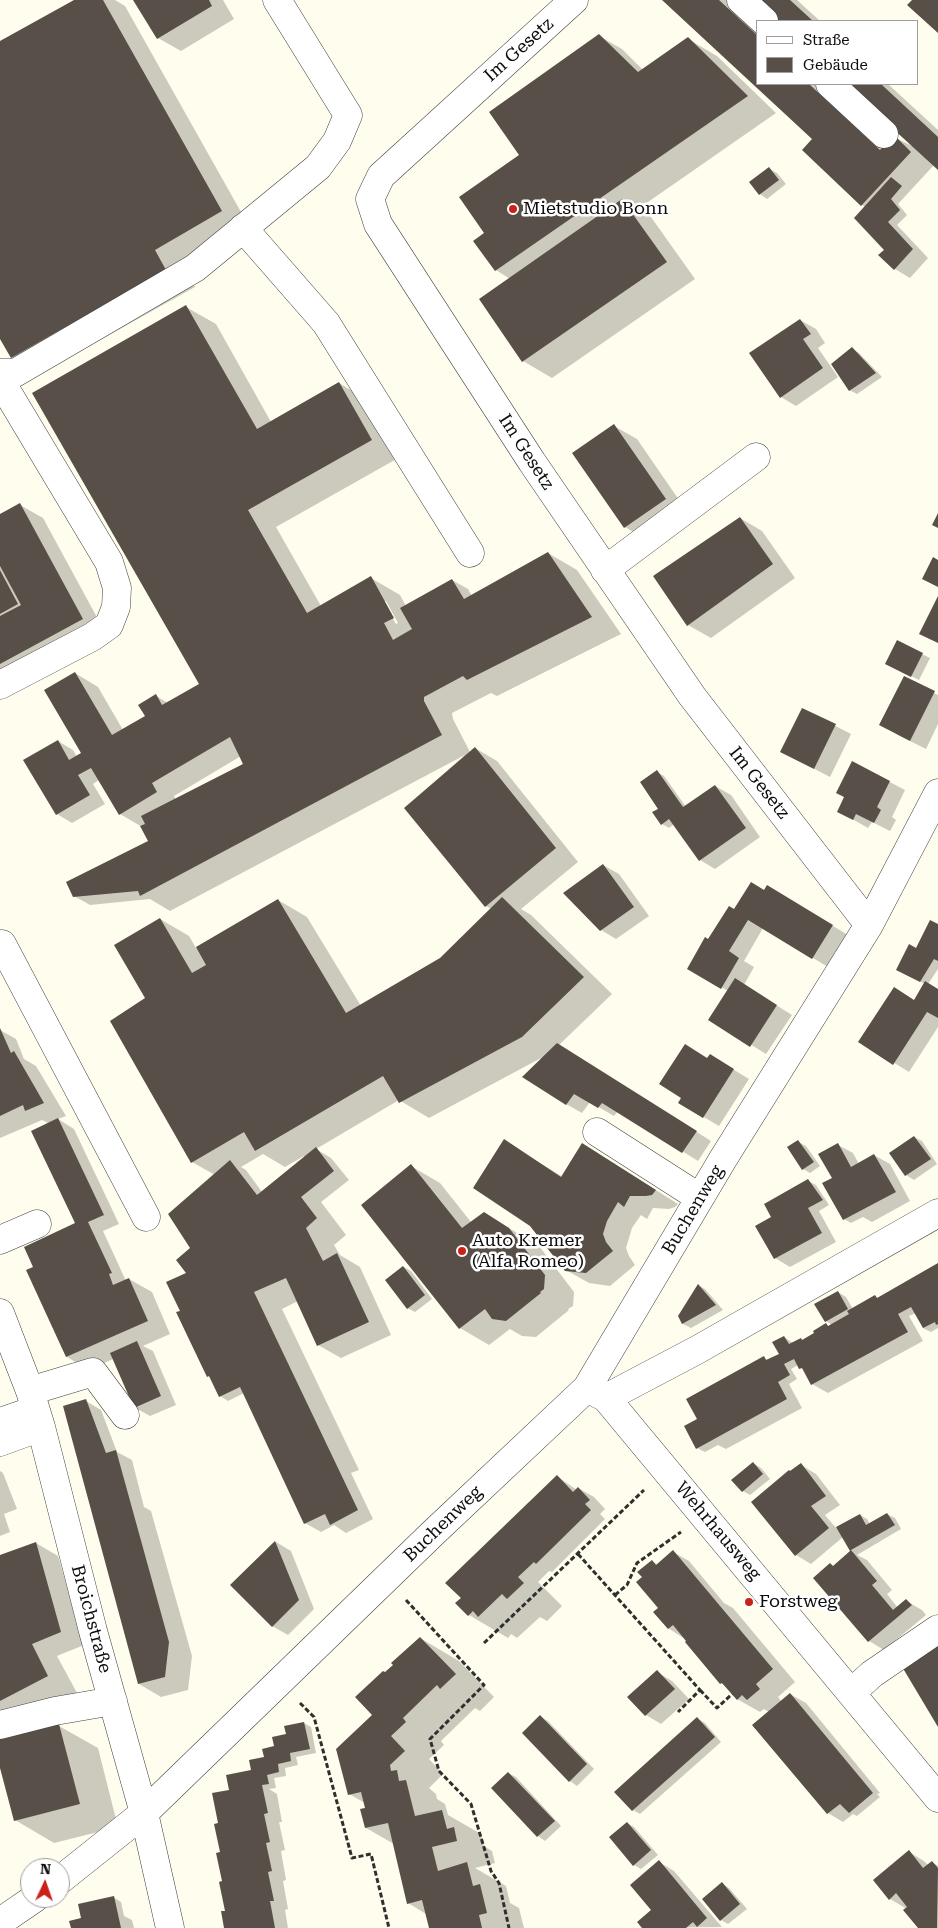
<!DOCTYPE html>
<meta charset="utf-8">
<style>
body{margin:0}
#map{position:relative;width:938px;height:1928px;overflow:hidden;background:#fffded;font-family:"Roboto Serif",serif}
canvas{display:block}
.legend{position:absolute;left:756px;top:20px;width:162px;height:65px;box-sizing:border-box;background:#fff;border:1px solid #9e9e9e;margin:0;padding:6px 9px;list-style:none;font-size:15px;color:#0d0d0d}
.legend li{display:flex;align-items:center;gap:10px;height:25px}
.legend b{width:25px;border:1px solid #9e9e9e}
.north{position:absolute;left:20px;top:1858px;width:50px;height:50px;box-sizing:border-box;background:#fff;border:1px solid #9e9e9e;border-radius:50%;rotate:3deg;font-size:14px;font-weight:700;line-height:20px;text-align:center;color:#0d0d0d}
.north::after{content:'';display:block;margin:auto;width:18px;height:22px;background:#ca2118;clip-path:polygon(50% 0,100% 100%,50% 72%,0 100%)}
</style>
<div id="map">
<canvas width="938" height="1928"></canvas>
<ul class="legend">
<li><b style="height:6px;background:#fff"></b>Straße</li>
<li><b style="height:14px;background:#574f48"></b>Gebäude</li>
</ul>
<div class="north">N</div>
</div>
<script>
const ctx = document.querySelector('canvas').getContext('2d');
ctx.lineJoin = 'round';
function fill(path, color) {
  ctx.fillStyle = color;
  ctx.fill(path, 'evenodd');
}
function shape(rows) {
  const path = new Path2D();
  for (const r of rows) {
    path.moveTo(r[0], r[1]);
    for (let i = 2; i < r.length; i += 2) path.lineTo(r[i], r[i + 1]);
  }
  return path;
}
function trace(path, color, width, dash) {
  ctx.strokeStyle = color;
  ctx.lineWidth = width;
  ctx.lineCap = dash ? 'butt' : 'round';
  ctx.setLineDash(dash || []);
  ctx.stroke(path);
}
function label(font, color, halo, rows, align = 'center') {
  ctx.font = font + ' "Roboto Serif",serif';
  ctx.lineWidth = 5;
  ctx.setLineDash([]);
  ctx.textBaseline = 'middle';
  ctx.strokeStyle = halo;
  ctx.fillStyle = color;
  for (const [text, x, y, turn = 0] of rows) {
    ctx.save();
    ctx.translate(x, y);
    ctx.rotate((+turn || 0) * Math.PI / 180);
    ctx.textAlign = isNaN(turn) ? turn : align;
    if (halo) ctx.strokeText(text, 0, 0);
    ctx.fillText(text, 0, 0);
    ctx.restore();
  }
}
fill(shape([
 [76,0,115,0,125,6,250,228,183,266,195,287,41,373,12,357,0,336,0,43],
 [135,0,223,0,234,19,181,51,158,38],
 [663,0,726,0,757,29,757,84,816,84,885,147,894,137,916,148,846,84,888,84,938,130,938,169,934,165,898,204,907,215,897,225,928,258,910,278,895,269,866,207,862,205,814,139],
 [756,0,797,0,820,21,779,21],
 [599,36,622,49,643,70,688,39,717,56,776,113,638,209,651,217,695,279,552,378,523,361,481,300,510,279,496,270,486,233],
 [769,169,777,173,786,184,767,199,760,194],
 [186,307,216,324,271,422,339,383,368,400,400,457,276,527,321,606,371,578,400,595,406,606,452,580,468,589,472,596,548,553,577,570,621,634,497,696,491,693,452,713,453,719,470,752,475,748,497,761,578,862,521,909,531,915,612,994,559,1045,711,1141,698,1161,618,1111,614,1116,590,1102,582,1113,566,1104,543,1057,429,1118,399,1100,316,1149,331,1158,349,1180,321,1202,346,1235,334,1245,340,1255,360,1267,391,1335,341,1358,318,1345,298,1301,282,1309,359,1470,351,1473,373,1519,346,1533,334,1525,321,1532,305,1523,244,1393,228,1401,220,1396,212,1378,208,1376,181,1311,192,1248,215,1175,192,1162,147,999,160,919,189,936,196,948,278,900,307,917,361,1006,441,959,491,909,486,906,406,808,465,755,170,911,150,899,90,905,74,896,150,841,142,827,120,814,99,780,93,784,105,804,72,823,57,814,58,741,73,750,77,757,83,753,75,673,98,687,123,730,146,716,156,696,168,703,203,688],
 [383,601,386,601,398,623,396,624],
 [241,756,243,766,176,800,174,796],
 [263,1154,285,1167,304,1156,305,1158,262,1192,246,1170,241,1167],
 [800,320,816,329,825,343,818,348,838,377,796,406,781,397],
 [852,349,859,353,882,377,857,394,849,390],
 [614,426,637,439,688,513,648,541,625,527,574,454],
 [20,505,43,518,105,632,18,679,0,669,0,515],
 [740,518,762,531,795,578,711,638,688,625],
 [922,654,930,658,919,680,894,667],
 [904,678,938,695,938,724,926,749,896,734],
 [803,709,851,734,830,777,782,752],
 [853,763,905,790,892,817,896,820,890,831,872,822,868,828,838,811,846,797],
 [657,772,664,776,686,807,715,786,731,795,760,837,715,869,700,860,674,824,669,828,662,824],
 [603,865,619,874,649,916,616,939,601,930],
 [765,891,783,896,848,935,828,967,763,928,744,961,754,967,744,985,792,1015,766,1054,710,1019,728,991,689,968,735,911],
 [938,925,938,969,928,984,938,990,938,1027,909,1072,860,1042,914,1001,925,984,905,974,916,950],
 [0,1030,16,1039,24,1059,36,1066,66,1116,58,1119,74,1129,119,1224,103,1231,126,1281,129,1279,152,1292,170,1334,143,1346,153,1351,176,1405,150,1416,134,1407,113,1359,89,1370,67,1357,35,1268,76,1223,50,1124,42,1120,0,1138],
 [708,1059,726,1065,749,1079,719,1126,680,1103],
 [914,1137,922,1141,937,1164,914,1180,906,1175,891,1153],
 [504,1141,563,1177,605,1158,678,1204,675,1207,669,1209,653,1208,647,1219,641,1215,632,1228,626,1248,629,1256,635,1265,610,1286,589,1283,566,1270],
 [798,1142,806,1146,820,1166,810,1173,803,1169],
 [838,1145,853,1153,859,1164,874,1155,890,1164,910,1201,872,1222,863,1217,851,1223,844,1219,834,1178],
 [411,1166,440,1183,471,1222,484,1213,539,1246,574,1292,573,1306,568,1309,569,1310,536,1337,522,1336,510,1329,489,1345,460,1328,362,1205],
 [808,1181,816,1185,829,1205,819,1211,836,1242,790,1267,775,1258,773,1217],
 [938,1264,938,1328,931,1332,923,1328,916,1313,909,1316,923,1341,828,1393,812,1384,805,1371,798,1365,791,1369,797,1379,789,1384,802,1408,726,1449,718,1445,705,1452,697,1448,697,1420,764,1358,768,1360,780,1354,784,1337,793,1343,800,1339,804,1341,826,1325,829,1327,832,1325,826,1321,838,1292,846,1297,853,1309,875,1297,879,1299],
 [404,1267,411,1271,432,1299,415,1312,407,1308],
 [698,1285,705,1289,723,1310,691,1328,683,1324,679,1316],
 [86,1401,101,1410,117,1452,132,1460,144,1507,151,1511,192,1656,188,1690,161,1697,139,1684],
 [753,1463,761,1468,770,1479,750,1495,743,1491],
 [801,1465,816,1474,840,1505,825,1515,836,1528,860,1515,867,1519,870,1524,887,1514,895,1518,901,1529,857,1555,867,1560,892,1590,887,1594,898,1608,906,1601,922,1610,926,1615,884,1650,869,1641,834,1567,852,1551,843,1537,811,1564,796,1555],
 [0,1471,3,1473,17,1509,4,1514,10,1532,0,1536],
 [558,1477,577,1490,578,1488,594,1497,605,1509,600,1514,605,1519,552,1572,549,1571,538,1582,562,1606,547,1621,540,1617,517,1638,511,1634,508,1638,469,1615,457,1603],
 [276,1542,291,1551,314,1609,288,1635,272,1626,232,1585],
 [36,1543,58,1556,84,1645,57,1656,77,1693,0,1732,0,1557],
 [673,1552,689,1561,724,1603,733,1608,795,1682,778,1697,782,1702,790,1694,806,1703,880,1793,877,1794,880,1797,857,1816,853,1814,843,1822,828,1813,769,1712,764,1709,760,1712,737,1699,727,1687,721,1683,688,1641,668,1628,643,1577,652,1561,658,1565],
 [420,1638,459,1661,494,1697,480,1711,475,1708,441,1741,444,1745,429,1759,443,1774,429,1788,436,1794,437,1799,445,1804,448,1815,481,1834,484,1846,492,1851,495,1863,475,1868,506,1886,510,1903,519,1908,524,1928,430,1928,426,1914,408,1903,394,1844,366,1828,365,1803,349,1794,386,1673],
 [657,1672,672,1681,689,1699,661,1724,646,1715,629,1697],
 [540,1717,548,1721,594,1769,577,1786,570,1781,524,1733],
 [698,1719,705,1723,721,1742,640,1814,633,1810],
 [304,1723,311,1727,316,1753,296,1757,298,1765,285,1768,286,1776,274,1778,276,1788,269,1789,277,1794,282,1822,279,1822,285,1850,281,1851,286,1880,283,1881,288,1909,285,1910,288,1928,225,1928,226,1912,219,1824,230,1791,253,1771,287,1735],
 [59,1726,98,1748,118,1827,54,1843,15,1820,0,1763,0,1741],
 [508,1773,516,1777,561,1826,545,1841,538,1836,493,1788],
 [627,1823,634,1827,658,1855,641,1869,634,1865],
 [909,1852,924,1861,928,1865,932,1862,938,1866,938,1928,920,1928,907,1909,890,1899],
 [659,1862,674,1871,722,1927,644,1928,653,1910],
 [722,1884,729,1888,747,1909,728,1924,721,1920],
 [113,1897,121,1902,124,1916,132,1920,134,1928,72,1928]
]), '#0003');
fill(shape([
 [74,0,103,0,222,211,155,250,166,270,11,358,0,339,0,41],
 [133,0,209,0,212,6,157,39],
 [662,0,719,0,757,35,757,84,809,84,880,150,894,135,911,152,861,206,802,150,812,139],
 [754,0,790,0,813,21,777,21],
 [912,0,938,0,938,33,907,5],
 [599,34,638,72,688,37,748,96,495,271,473,241,484,233,459,197,519,155,489,112],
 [844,84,881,84,938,137,938,170],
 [769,167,779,180,759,195,749,182],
 [891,177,902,186,891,199,900,210,888,222,913,249,894,270,878,255,884,250,854,218],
 [622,199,667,262,522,362,479,299],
 [186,305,257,429,339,382,372,440,248,510,307,613,371,576,394,618,384,623,393,640,412,629,400,608,452,579,464,599,548,552,592,617,467,680,463,676,424,697,424,701,442,735,140,896,138,891,73,897,66,882,148,841,140,826,145,824,141,816,243,764,230,737,152,783,157,792,119,815,91,768,78,775,90,795,56,815,23,760,58,740,69,760,81,753,44,690,75,672,112,735,145,716,138,705,156,694,162,705,199,684,32,393],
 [800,319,811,334,803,339,823,368,780,398,749,353],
 [852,347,876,373,849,391,831,364],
 [614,424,666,499,624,528,572,453],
 [20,503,83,619,0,664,0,616,21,605,0,566,0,514],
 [938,513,938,528,932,525],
 [740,517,773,564,687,626,653,576],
 [933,557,938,560,938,587,922,579],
 [0,570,18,604,0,614],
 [938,596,938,643,919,634],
 [897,640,923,653,911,677,885,664],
 [904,676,935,691,910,741,879,725],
 [802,708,836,724,814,769,780,752],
 [475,747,556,848,485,907,404,808],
 [852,761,890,781,877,807,881,810,874,823,856,814,853,820,837,812,844,797,836,793],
 [657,770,683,807,715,785,746,828,699,861,669,819,661,825,652,812,658,809,640,782],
 [603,864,634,907,600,931,563,893],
 [751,882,764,890,767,885,833,925,812,959,748,920,729,951,739,958,721,989,687,969,705,937,708,939,729,906,734,909],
 [502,897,584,977,522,1037,399,1103,383,1076,255,1151,244,1132,191,1163,110,1021,145,998,114,945,160,918,192,973,206,965,196,947,278,899,346,1013,440,958],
 [930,920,938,924,938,961,934,959,920,982,896,970,909,944,916,948],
 [735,978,777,1005,750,1047,708,1020],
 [925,981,938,989,938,1018,927,1012,893,1065,858,1042,894,987,914,1000],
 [0,1028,11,1053,14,1051,44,1103,25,1111,23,1105,0,1116],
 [557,1043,697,1131,682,1153,602,1103,598,1108,574,1094,566,1105,522,1077],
 [685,1044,707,1058,710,1054,734,1069,703,1118,678,1103,681,1098,659,1084],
 [58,1118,104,1215,88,1222,112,1273,109,1274,113,1285,129,1278,148,1321,66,1357,26,1270,33,1267,24,1247,75,1223,31,1131],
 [914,1136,931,1159,905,1176,889,1153],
 [504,1139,561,1177,582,1143,656,1190,652,1195,646,1196,630,1196,624,1207,618,1202,607,1221,603,1234,606,1242,613,1251,586,1273,565,1271,530,1226,473,1188],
 [798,1140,814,1162,802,1170,787,1147],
 [838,1143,851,1167,874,1154,896,1192,843,1220,822,1183,832,1178,818,1154],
 [316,1147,334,1171,301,1197,317,1218,306,1228,323,1261,337,1253,369,1322,317,1346,286,1278,254,1292,358,1510,330,1525,325,1514,304,1524,240,1387,219,1397,209,1376,207,1377,176,1312,180,1311,166,1282,186,1273,176,1260,190,1248,168,1214,230,1160,257,1195],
 [411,1164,462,1228,484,1212,509,1228,545,1275,544,1289,540,1292,541,1293,506,1321,492,1319,485,1309,459,1329,361,1205],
 [808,1179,823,1200,808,1208,822,1233,774,1259,755,1226,771,1217,764,1204],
 [938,1263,938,1324,936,1325,935,1322,923,1328,911,1307,898,1314,908,1332,811,1385,802,1368,799,1369,794,1359,784,1364,790,1375,778,1382,787,1399,696,1449,684,1426,697,1419,686,1399,764,1356,766,1360,779,1354,772,1342,784,1336,789,1344,801,1338,802,1340,814,1333,813,1331,826,1323,828,1326,849,1314,847,1311,875,1295,877,1298],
 [403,1266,425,1295,407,1309,385,1280],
 [698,1284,716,1305,682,1324,678,1316],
 [838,1291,848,1309,825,1322,814,1304],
 [137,1341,161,1396,134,1408,110,1353],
 [86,1399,106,1453,116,1450,169,1642,165,1677,138,1684,63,1406],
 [753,1462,763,1474,742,1492,731,1480],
 [801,1463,826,1496,811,1506,829,1528,795,1556,751,1502,789,1470,790,1471],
 [557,1475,573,1492,578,1487,590,1500,585,1504,591,1510,536,1564,534,1562,518,1577,524,1583,507,1599,502,1594,478,1617,473,1611,468,1616,455,1603,461,1598,445,1583],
 [887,1513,895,1525,851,1550,877,1581,872,1585,893,1610,906,1599,912,1605,868,1642,813,1578,830,1563,833,1566,850,1551,836,1527,860,1514,866,1525],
 [275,1541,299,1600,272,1627,230,1585],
 [36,1542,61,1632,32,1644,48,1676,0,1701,0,1555],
 [673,1550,773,1669,756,1684,760,1689,747,1700,742,1695,737,1700,722,1683,720,1684,685,1642,686,1641,673,1625,668,1629,653,1612,658,1608,636,1582,642,1577,637,1572,652,1560,656,1565],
 [420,1637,456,1674,440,1689,437,1685,403,1718,406,1722,391,1736,405,1751,390,1765,391,1771,397,1770,399,1781,406,1780,415,1816,442,1810,447,1829,454,1827,457,1841,432,1847,438,1871,467,1862,473,1886,480,1884,487,1913,479,1915,482,1928,429,1928,422,1900,407,1904,388,1823,365,1828,360,1809,365,1808,361,1792,348,1795,336,1749,372,1715,355,1697,383,1671,385,1672,393,1665,391,1663],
 [938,1643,938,1727,901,1665],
 [657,1670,675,1689,645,1716,627,1697],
 [790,1693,873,1793,849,1813,840,1804,827,1814,752,1725],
 [540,1715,587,1764,569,1782,522,1733],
 [697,1717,715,1737,632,1811,614,1792],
 [304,1722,310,1749,290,1753,291,1761,278,1764,279,1772,267,1775,269,1784,262,1785,268,1813,264,1814,270,1842,266,1843,272,1871,268,1872,274,1901,270,1901,275,1928,224,1928,221,1911,225,1911,219,1882,222,1881,216,1853,220,1852,214,1824,218,1823,212,1793,229,1790,226,1775,251,1770,249,1760,264,1757,262,1749,274,1746,272,1737,286,1734,284,1726],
 [59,1724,80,1804,14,1821,0,1768,0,1739],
 [508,1772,555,1821,537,1837,491,1788],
 [627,1822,651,1850,633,1866,609,1837],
 [909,1850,923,1868,932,1861,938,1868,937,1928,918,1928,903,1910,907,1907,896,1893,889,1900,873,1880],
 [659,1860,707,1918,697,1927,693,1922,686,1928,642,1928,637,1922,651,1910,630,1885],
 [722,1882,740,1904,720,1921,702,1899],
 [114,1896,121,1928,71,1928,69,1921,81,1918,78,1904]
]), '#574f48');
const minor = shape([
 [574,0,381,176,370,199,378,224,532,462,692,696,869,925],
 [741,0,764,21],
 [830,84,884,134],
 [243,228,326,323,470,553],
 [0,373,15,373,195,268,318,167,337,141,348,115,277,0],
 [0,380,109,562,117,588,116,607,109,625,92,637,0,685],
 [605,570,756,457],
 [2,944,146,1217],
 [597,1132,700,1198],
 [0,1240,37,1224],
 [0,1313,30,1391,41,1427,93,1631,144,1813,170,1928],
 [587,1388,606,1398,938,1798],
 [30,1391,93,1372,125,1415],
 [606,1398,697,1350,938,1213],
 [0,1422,35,1410],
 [0,1442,41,1427],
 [852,1692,872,1674,938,1629],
 [0,1725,55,1711,113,1701],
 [60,1880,144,1813,432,1534,587,1388,723,1159,869,925,938,793],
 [0,1922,35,1898]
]);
trace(minor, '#404040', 29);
trace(shape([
 [578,1554,700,1690,678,1712],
 [615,1595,627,1585,637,1563,681,1532],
 [406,1600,484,1685,430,1739,439,1771,471,1804,491,1871,499,1883,509,1928],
 [484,1643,644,1490],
 [700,1690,717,1708,732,1694],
 [300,1703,314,1717,352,1858,371,1854,389,1928]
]), '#2f2f2f', 3, [5, 2.5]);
trace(minor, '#fff', 28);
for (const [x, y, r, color] of [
 [513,209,5,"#ca2118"],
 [462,1251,5,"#ca2118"],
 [749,1602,5,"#ca2118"]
]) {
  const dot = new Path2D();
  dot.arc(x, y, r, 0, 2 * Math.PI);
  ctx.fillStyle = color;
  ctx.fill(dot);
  trace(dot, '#fff', 2);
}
label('18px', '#0d0d0d', '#fff', [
 ["Im Gesetz",519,50,-42],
 ["Im Gesetz",526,452,57],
 ["Im Gesetz",759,783,52],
 ["Buchenweg",693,1210,-59],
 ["Buchenweg",443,1524,-44],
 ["Wehrhausweg",718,1531,50],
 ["Broichstraße",91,1619,75]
]);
label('18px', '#0d0d0d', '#fff', [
 ["Mietstudio Bonn",523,209],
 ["Auto Kremer",472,1241],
 ["(Alfa Romeo)",472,1262],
 ["Forstweg",759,1602]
], 'left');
</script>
